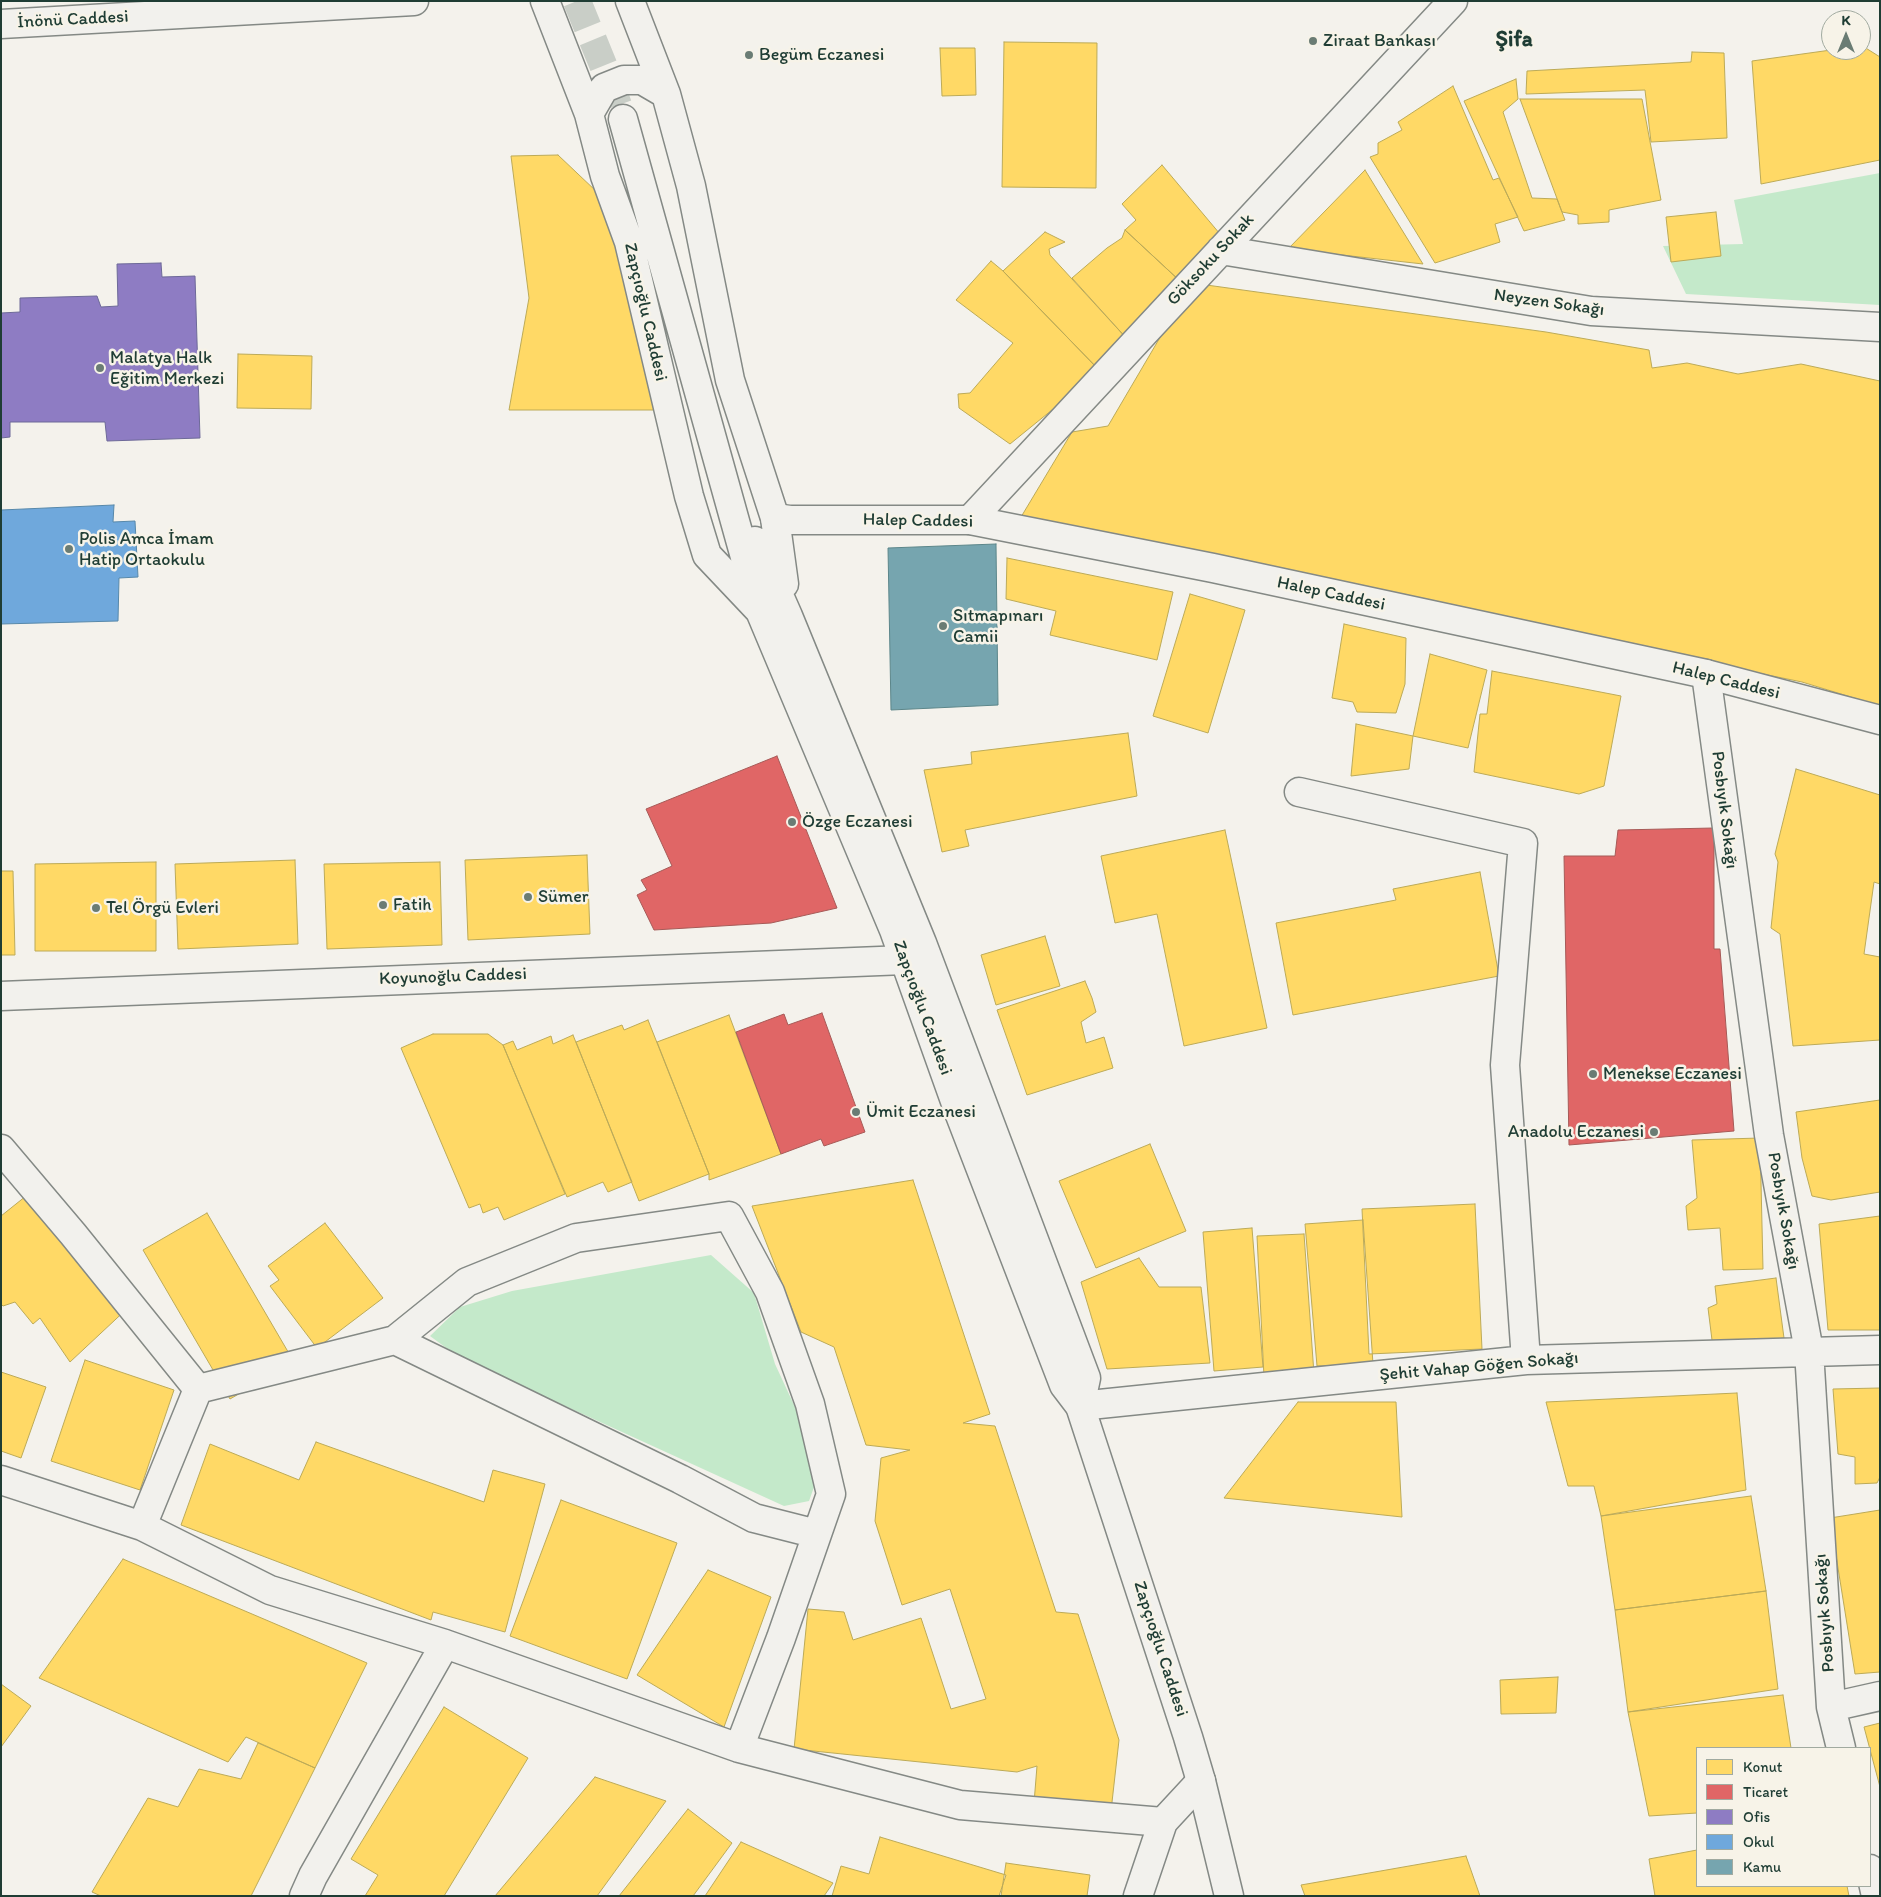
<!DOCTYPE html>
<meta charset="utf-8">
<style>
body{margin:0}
#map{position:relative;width:1881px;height:1897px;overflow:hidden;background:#f4f2ec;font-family:Itim,sans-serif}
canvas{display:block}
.frame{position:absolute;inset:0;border:2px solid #1f3d34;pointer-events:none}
.legend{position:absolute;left:1696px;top:1747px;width:175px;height:140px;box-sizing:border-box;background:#f7f3e8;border:1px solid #a1aaa0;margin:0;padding:6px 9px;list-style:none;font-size:15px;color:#1f3d34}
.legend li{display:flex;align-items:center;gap:10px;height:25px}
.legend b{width:25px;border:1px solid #a1aaa0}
.north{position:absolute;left:1821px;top:10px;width:50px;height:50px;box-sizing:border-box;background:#f7f3e8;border:1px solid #a1aaa0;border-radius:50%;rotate:0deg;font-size:14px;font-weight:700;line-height:20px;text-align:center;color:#1f3d34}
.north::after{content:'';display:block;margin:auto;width:18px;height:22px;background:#6a7c74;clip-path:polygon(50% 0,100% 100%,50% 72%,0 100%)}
</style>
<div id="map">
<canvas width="1881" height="1897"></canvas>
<div class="frame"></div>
<ul class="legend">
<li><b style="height:14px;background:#ffd966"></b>Konut</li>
<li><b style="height:14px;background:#e06666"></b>Ticaret</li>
<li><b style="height:14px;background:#8e7cc3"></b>Ofis</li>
<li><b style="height:14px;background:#6fa8dc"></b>Okul</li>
<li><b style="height:14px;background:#76a5af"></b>Kamu</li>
</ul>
<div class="north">K</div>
</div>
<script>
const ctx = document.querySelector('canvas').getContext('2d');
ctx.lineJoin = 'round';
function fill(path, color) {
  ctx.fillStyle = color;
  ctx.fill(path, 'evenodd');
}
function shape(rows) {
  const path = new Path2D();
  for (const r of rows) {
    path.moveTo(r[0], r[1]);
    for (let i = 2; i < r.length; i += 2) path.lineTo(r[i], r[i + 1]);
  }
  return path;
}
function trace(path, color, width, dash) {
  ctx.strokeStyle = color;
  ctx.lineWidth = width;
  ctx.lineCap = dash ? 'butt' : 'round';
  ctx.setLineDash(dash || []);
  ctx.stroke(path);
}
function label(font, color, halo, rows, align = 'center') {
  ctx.font = font + ' Itim,sans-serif';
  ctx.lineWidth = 5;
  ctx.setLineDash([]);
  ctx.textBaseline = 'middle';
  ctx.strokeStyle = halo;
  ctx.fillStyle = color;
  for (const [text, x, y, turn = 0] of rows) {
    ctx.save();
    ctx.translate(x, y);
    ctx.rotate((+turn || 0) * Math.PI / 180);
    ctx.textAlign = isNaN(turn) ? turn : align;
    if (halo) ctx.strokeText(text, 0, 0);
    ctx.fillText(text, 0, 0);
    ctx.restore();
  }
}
fill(shape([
 [1880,173,1880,305,1686,294,1663,246,1743,244,1734,200],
 [711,1255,754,1293,775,1364,814,1448,818,1476,809,1501,784,1506,460,1358,430,1336,460,1307,512,1291]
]), '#c4e9ca');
const homes = shape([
 [1004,42,1097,43,1096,188,1002,187,1004,42],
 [1861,45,1880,57,1880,160,1761,184,1752,61,1831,50,1861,50,1861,45],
 [940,48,975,48,976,95,942,96,940,48],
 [1692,52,1724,53,1727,138,1651,142,1645,90,1526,94,1527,71,1691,62,1692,52],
 [1516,79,1518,99,1503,112,1532,198,1557,199,1565,220,1524,231,1464,101,1516,79],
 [1453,86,1493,180,1499,178,1518,217,1495,224,1500,242,1435,263,1370,157,1378,154,1378,143,1402,130,1398,122,1453,86],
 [1520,99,1642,99,1661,200,1609,210,1609,222,1578,224,1578,215,1562,212,1520,99],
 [558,155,597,192,628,250,657,410,509,410,529,298,511,156,558,155],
 [1162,165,1220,234,1181,282,1125,230,1136,220,1122,204,1162,165],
 [1365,170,1423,264,1288,249,1365,170],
 [1716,212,1721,256,1671,262,1666,217,1716,212],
 [1125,230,1181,282,1128,340,1072,278,1107,248,1122,238,1125,230],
 [1045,232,1065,242,1049,249,1050,255,1128,340,1100,371,1003,271,1045,232],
 [991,261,1003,271,1100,371,1010,444,959,408,958,394,970,393,1013,343,956,300,991,261],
 [1192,283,1546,332,1649,350,1652,368,1687,363,1738,374,1801,364,1880,381,1880,706,1802,682,1018,522,1072,432,1108,426,1192,283],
 [238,354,312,356,311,409,237,408,238,354],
 [1007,558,1173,592,1157,660,1050,635,1056,611,1006,599,1007,558],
 [1190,594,1245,610,1208,733,1153,716,1190,594],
 [1344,624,1406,638,1405,684,1396,713,1357,712,1353,702,1332,698,1344,624],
 [1430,654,1487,670,1468,748,1413,736,1430,654],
 [1492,671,1621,696,1604,786,1579,794,1474,772,1480,714,1487,714,1492,671],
 [1356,724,1413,736,1409,769,1351,776,1356,724],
 [1128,733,1137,796,965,830,969,846,942,852,924,770,972,764,971,752,1128,733],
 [1796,769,1880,795,1880,884,1874,882,1864,954,1880,957,1880,1040,1793,1046,1780,934,1771,928,1778,862,1775,854,1796,769],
 [1225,830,1267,1028,1184,1046,1157,914,1115,923,1101,856,1225,830],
 [587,855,590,934,468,940,465,860,587,855],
 [295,860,298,944,178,949,175,864,295,860],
 [156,862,156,951,35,951,35,864,156,862],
 [440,862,442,945,327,949,324,864,440,862],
 [1,871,13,871,15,955,1,955,1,871],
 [1480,872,1499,976,1293,1015,1276,923,1396,900,1393,889,1480,872],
 [1045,936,1060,986,996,1005,981,955,1045,936],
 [1085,981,1092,998,1096,1012,1081,1022,1086,1043,1104,1037,1113,1068,1027,1095,997,1010,1085,981],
 [729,1015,781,1154,709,1180,709,1174,657,1042,729,1015],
 [648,1020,709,1174,639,1201,576,1042,622,1025,624,1030,648,1020],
 [433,1034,488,1034,503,1045,565,1194,504,1220,498,1207,483,1213,480,1204,469,1208,401,1048,433,1034],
 [573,1035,632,1182,608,1192,603,1182,567,1197,503,1045,513,1041,517,1050,551,1036,553,1044,573,1035],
 [1880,1100,1880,1192,1831,1200,1812,1196,1802,1158,1796,1112,1880,1100],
 [1760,1138,1763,1269,1723,1270,1720,1228,1688,1230,1686,1206,1697,1198,1692,1140,1760,1138],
 [1150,1144,1186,1231,1096,1268,1059,1181,1150,1144],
 [913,1180,990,1414,963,1423,995,1426,1056,1612,1078,1614,1119,1740,1111,1811,1034,1803,1037,1766,1017,1772,794,1749,808,1609,844,1612,853,1640,921,1618,951,1709,986,1699,950,1589,902,1605,875,1521,881,1458,910,1450,866,1445,834,1347,801,1332,752,1206,913,1180],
 [31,1192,131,1305,70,1362,40,1318,33,1324,15,1302,3,1306,1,1304,1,1216,31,1192],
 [1475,1204,1482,1349,1369,1354,1362,1209,1475,1204],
 [207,1213,294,1362,230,1399,143,1250,207,1213],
 [1880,1216,1880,1330,1828,1330,1819,1224,1880,1216],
 [1363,1220,1373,1364,1317,1366,1305,1224,1363,1220],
 [325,1223,383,1298,317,1348,270,1286,279,1280,268,1266,325,1223],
 [1252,1228,1263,1367,1214,1371,1203,1232,1252,1228],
 [1304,1234,1314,1374,1264,1377,1257,1236,1304,1234],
 [1139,1258,1159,1287,1201,1287,1210,1363,1107,1369,1081,1282,1139,1258],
 [1776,1278,1784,1338,1713,1348,1708,1308,1717,1304,1715,1286,1776,1278],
 [85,1360,174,1390,140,1490,51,1461,85,1360],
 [1,1372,46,1387,21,1458,1,1451,1,1372],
 [1880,1388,1880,1477,1877,1483,1855,1484,1855,1457,1838,1454,1833,1389,1880,1388],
 [1737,1393,1746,1490,1601,1516,1594,1486,1568,1486,1546,1402,1737,1393],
 [1298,1402,1396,1402,1402,1517,1224,1498,1298,1402],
 [316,1442,484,1502,493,1470,545,1484,505,1632,433,1612,431,1620,181,1525,210,1444,299,1480,316,1442],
 [1751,1496,1766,1591,1615,1610,1601,1516,1751,1496],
 [561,1500,677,1543,627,1679,510,1636,561,1500],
 [1880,1510,1880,1672,1855,1674,1830,1518,1880,1510],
 [123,1559,367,1663,315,1768,246,1737,228,1762,39,1678,123,1559],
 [708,1570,771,1597,724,1727,637,1675,708,1570],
 [1766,1591,1778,1689,1628,1712,1615,1610,1766,1591],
 [1558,1677,1556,1713,1501,1714,1500,1680,1558,1677],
 [1,1684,31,1706,1,1747,1,1684],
 [1783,1695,1791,1748,1697,1748,1697,1813,1649,1816,1628,1712,1783,1695],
 [444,1707,528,1758,444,1896,365,1896,378,1875,351,1859,444,1707],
 [1880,1723,1880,1787,1864,1727,1880,1723],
 [258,1743,315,1768,251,1896,101,1896,92,1892,148,1798,178,1807,199,1769,241,1779,258,1743],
 [595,1777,666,1801,597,1896,495,1896,595,1777],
 [688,1809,732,1843,693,1896,619,1896,688,1809],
 [880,1837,1006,1875,999,1896,832,1896,841,1866,869,1874,880,1837],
 [741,1842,833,1883,824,1896,705,1896,741,1842],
 [1697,1850,1697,1886,1847,1886,1849,1896,1655,1896,1649,1859,1697,1850],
 [1466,1856,1480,1896,1305,1896,1301,1885,1466,1856],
 [1006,1863,1090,1875,1087,1896,1001,1896,1006,1863]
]);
fill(homes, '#ffd966');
trace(homes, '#bcaa57', 1);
const shops = shape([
 [777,756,837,908,771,923,654,930,637,895,647,890,641,880,672,866,646,809,777,756],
 [1714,828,1714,949,1720,949,1734,1131,1569,1145,1564,856,1615,856,1618,830,1714,828],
 [822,1013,865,1132,824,1146,821,1139,781,1154,736,1032,784,1014,788,1025,822,1013]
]);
fill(shops, '#e06666');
trace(shops, '#a65a57', 1);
const offices = shape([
 [161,263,162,277,195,276,200,438,107,441,105,422,10,422,10,437,1,438,1,313,20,312,20,298,97,296,101,307,118,306,117,264,161,263]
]);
fill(offices, '#8e7cc3');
trace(offices, '#6d6998', 1);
const schools = shape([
 [114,505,113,522,135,521,138,577,119,578,118,621,1,624,1,510,114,505]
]);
fill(schools, '#6fa8dc');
trace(schools, '#5788aa', 1);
const public = shape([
 [996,544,998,705,891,710,888,548,996,544]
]);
fill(public, '#76a5af');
trace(public, '#5c868a', 1);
trace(shape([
 [577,1,606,72,623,119]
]), '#c9cec7', 28, [28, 14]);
const minor = shape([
 [1221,250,1591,311,1880,327],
 [970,520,1453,1],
 [1706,674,1769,1135,1809,1351,1831,1707,1841,1748],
 [1299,792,1523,843,1505,1065,1526,1360],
 [1,1149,73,1234,198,1389],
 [395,1340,680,1479,754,1518,817,1534],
 [1080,1406,1526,1360,1880,1350],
 [1,1480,142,1526,270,1590,445,1644,739,1748,960,1805,1163,1822],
 [142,1526,198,1389,395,1340,467,1282,576,1238,729,1216,770,1292,810,1404,831,1494,781,1638,739,1748],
 [1831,1707,1880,1696],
 [1870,1869,1876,1896],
 [304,1896,313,1876,445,1644]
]);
const tertiary = shape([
 [775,518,790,520,970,520,1213,568,1706,674,1880,720],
 [1,996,905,960],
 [1138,1896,1163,1822,1201,1781]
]);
const secondary = shape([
 [545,1,589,114,605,176,629,242,689,496,707,555,759,610],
 [630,1,666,94,691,186,730,380,775,518,784,584],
 [1,24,414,1],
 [589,114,604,88,624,80,642,80,666,94],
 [623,119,760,611,894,930,960,1115,1064,1385,1080,1406,1188,1737,1201,1781,1229,1896],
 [755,541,788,616,922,943,1086,1378,1080,1406]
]);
trace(minor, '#848985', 31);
trace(tertiary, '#848985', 31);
trace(secondary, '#848985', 31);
trace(minor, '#f2f1ed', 28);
trace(tertiary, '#f2f1ed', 28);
trace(secondary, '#f2f1ed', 28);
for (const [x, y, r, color] of [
 [1313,41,5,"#6a7c74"],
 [749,55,5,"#6a7c74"],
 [100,368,5,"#6a7c74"],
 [69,549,5,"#6a7c74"],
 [943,626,5,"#6a7c74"],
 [792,822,5,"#6a7c74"],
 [528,897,5,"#6a7c74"],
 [383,905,5,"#6a7c74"],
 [96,908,5,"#6a7c74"],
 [1593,1074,5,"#6a7c74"],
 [856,1112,5,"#6a7c74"],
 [1654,1132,5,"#6a7c74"]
]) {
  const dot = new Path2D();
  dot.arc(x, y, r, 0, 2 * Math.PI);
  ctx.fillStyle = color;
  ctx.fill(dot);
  trace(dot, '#f7f3e8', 2);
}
label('18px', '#1f3d34', '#f7f3e8', [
 ["İnönü Caddesi",73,20,-3],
 ["Göksoku Sokak",1211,260,-47],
 ["Neyzen Sokağı",1549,303,8],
 ["Zapçıoğlu Caddesi",645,312,77],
 ["Halep Caddesi",918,521,1],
 ["Halep Caddesi",1331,594,12],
 ["Halep Caddesi",1726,681,14],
 ["Posbıyık Sokağı",1724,810,83],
 ["Koyunoğlu Caddesi",453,977,-2],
 ["Zapçıoğlu Caddesi",922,1008,70],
 ["Posbıyık Sokağı",1783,1211,80],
 ["Şehit Vahap Göğen Sokağı",1479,1367,-5],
 ["Posbıyık Sokağı",1825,1613,-94],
 ["Zapçıoğlu Caddesi",1160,1649,72]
]);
label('18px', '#1f3d34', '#f7f3e8', [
 ["Ziraat Bankası",1323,41],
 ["Begüm Eczanesi",759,55],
 ["Malatya Halk",110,358],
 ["Eğitim Merkezi",110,379],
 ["Polis Amca İmam",79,539],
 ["Hatip Ortaokulu",79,560],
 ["Sıtmapınarı",953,616],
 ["Camii",953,637],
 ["Özge Eczanesi",802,822],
 ["Sümer",538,897],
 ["Fatih",393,905],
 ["Tel Örgü Evleri",106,908],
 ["Menekse Eczanesi",1603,1074],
 ["Ümit Eczanesi",866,1112],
 ["Anadolu Eczanesi",1644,1132,"right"]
], 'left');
label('bold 22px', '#1f3d34', '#f7f3e8', [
 ["Şifa",1514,40]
]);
</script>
